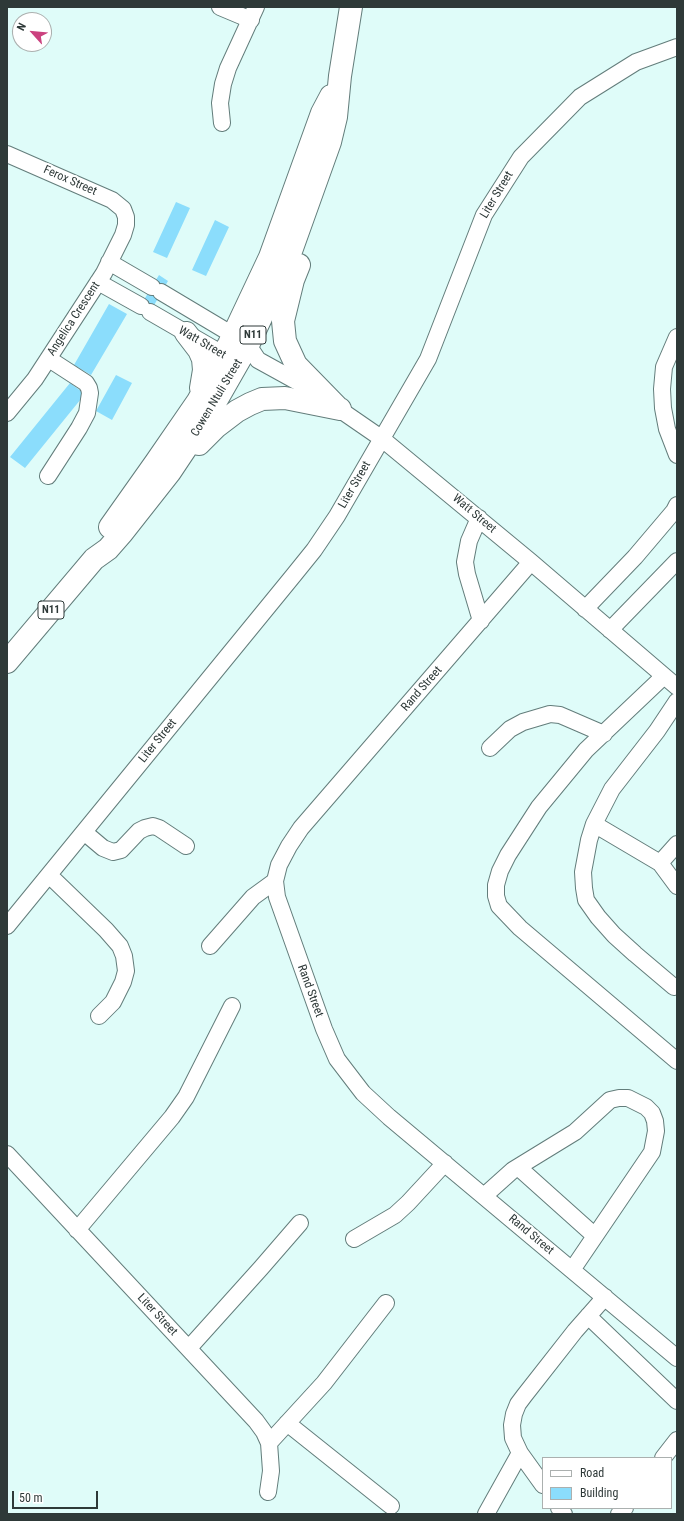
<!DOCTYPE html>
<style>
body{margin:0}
#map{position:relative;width:684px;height:1521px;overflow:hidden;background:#dffcf9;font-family:"Roboto Condensed",sans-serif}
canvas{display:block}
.frame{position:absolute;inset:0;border:8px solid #2e3938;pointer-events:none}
.legend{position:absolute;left:542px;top:1457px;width:130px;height:52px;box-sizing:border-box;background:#fff;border:1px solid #abb0af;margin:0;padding:5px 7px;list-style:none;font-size:12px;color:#2e3938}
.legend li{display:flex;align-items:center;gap:8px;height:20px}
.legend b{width:20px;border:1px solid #abb0af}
.north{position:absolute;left:12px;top:12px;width:40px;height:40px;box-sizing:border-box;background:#fff;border:1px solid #abb0af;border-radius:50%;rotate:297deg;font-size:11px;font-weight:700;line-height:16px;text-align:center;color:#2e3938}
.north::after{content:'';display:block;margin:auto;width:14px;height:18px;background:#cb427f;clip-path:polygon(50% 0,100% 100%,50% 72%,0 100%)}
.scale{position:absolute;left:12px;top:1491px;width:86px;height:18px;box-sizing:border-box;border:2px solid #2e3938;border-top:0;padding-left:5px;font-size:12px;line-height:14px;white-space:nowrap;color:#2e3938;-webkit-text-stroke:3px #fff;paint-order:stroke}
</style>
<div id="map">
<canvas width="684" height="1521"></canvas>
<div class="frame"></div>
<ul class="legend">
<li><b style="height:5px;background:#fff"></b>Road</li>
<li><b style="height:11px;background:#8bddfc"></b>Building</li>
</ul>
<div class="north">N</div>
<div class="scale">50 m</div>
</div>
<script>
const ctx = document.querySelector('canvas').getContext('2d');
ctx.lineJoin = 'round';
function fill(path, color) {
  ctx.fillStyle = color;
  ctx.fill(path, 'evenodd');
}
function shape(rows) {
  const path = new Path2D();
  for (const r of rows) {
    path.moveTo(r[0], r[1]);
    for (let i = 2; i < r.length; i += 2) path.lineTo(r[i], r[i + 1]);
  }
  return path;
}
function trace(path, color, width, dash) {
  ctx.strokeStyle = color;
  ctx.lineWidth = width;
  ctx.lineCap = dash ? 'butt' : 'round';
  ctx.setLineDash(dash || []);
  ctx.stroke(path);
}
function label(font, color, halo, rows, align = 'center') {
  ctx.font = font + ' "Roboto Condensed",sans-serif';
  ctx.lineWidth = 4;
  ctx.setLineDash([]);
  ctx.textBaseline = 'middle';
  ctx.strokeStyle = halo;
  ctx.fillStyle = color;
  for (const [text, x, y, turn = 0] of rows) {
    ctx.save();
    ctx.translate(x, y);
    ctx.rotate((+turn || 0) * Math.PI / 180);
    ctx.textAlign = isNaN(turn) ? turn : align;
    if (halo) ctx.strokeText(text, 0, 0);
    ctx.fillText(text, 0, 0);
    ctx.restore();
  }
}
fill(shape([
 [176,202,190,208,167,258,153,252],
 [215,220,229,227,206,276,192,270],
 [159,275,168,281,149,314,139,308],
 [109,304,127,314,91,375,74,365],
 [116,375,132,383,112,420,96,411],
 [70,383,85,394,25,468,10,457]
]), '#8bddfc');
const minor = shape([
 [220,7,251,20],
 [222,123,220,103,223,84,228,68,256,7],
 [7,154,112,200,123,209,126,217,126,225,123,235,104,273,35,379,7,413],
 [109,262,152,287],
 [98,282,141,306],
 [161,292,233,335,248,345,258,360,307,387,381,438,531,562,677,687],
 [150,312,233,360],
 [677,337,664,367,662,389,663,408,667,429,677,455],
 [48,476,79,428,87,413,90,393,89,388,86,383,49,359],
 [479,518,469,541,465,562,467,574,481,621],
 [531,562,301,828,289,846,279,865,275,881,277,897,324,1029,337,1059,363,1093,389,1117,677,1358],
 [585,609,635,557,674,511,677,505],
 [610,630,677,561],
 [664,676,586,750,539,807,508,855,500,871,496,885,496,896,499,906,520,928,677,1061],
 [490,748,510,729,523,722,550,714,560,715,567,718,604,734],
 [594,824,612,789,657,731,677,701],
 [84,832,103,848,113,852,121,850,139,831,145,828,153,826,159,828,186,846],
 [660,863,677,844],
 [49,875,106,930,120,946,124,956,126,971,123,982,113,1002,99,1016],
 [7,926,293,576,314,550,337,516,428,359,484,215,521,157,580,97,636,62,677,47],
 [210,946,253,897,275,881],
 [674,987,635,954,614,935,598,917,586,900,584,888,583,872,589,840,594,824,660,863,677,886],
 [7,1154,256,1421,264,1432,269,1443,271,1471,268,1492],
 [518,1167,595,1236],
 [484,1196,513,1170,575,1132,610,1100,619,1098,628,1098,646,1107,652,1113,655,1121,656,1131,652,1152,572,1270],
 [77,1230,172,1117,186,1097,232,1006],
 [354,1239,395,1215,408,1203,445,1163],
 [588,1316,677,1401],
 [189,1348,261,1268,300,1223],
 [287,1423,391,1506],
 [269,1443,324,1383,386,1303],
 [663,1458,677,1440],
 [543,1485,520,1453,513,1438,512,1425,514,1414,518,1404,524,1396,575,1331,605,1297],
 [559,1508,564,1514],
 [486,1514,520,1453],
 [619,1514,625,1508]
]);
const highway = shape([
 [299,265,293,280,283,321,285,341,296,365,337,407],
 [186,333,199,350,203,359,204,370,201,388],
 [199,444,216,427,237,411,250,404,262,399,285,398,340,409],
 [110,527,156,462,198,401,229,344,270,257,322,113,331,96],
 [7,662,94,559,108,549,122,533,170,472,208,415,248,345,286,265,330,142,336,117,340,76,351,7]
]);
trace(minor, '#637d7b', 18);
trace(highway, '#637d7b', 24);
trace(minor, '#fff', 16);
trace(highway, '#fff', 22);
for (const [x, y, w] of [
 [253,335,26],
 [51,610,26]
]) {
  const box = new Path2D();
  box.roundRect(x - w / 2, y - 9, w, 18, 3);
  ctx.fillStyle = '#fff';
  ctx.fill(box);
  trace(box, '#2e3938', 1);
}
label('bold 11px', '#2e3938', null, [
 ["N11",253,335],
 ["N11",51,610]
]);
label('12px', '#2e3938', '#fff', [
 ["Ferox Street",70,181,24],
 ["Liter Street",497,195,-59],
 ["Angelica Crescent",74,319,-57],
 ["Watt Street",202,343,30],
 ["Cowen Ntuli Street",217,398,-59],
 ["Liter Street",355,485,-60],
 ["Watt Street",474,514,40],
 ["Rand Street",422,689,-49],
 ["Liter Street",158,741,-51],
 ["Rand Street",310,991,70],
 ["Rand Street",531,1235,40],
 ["Liter Street",157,1315,47]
]);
</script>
